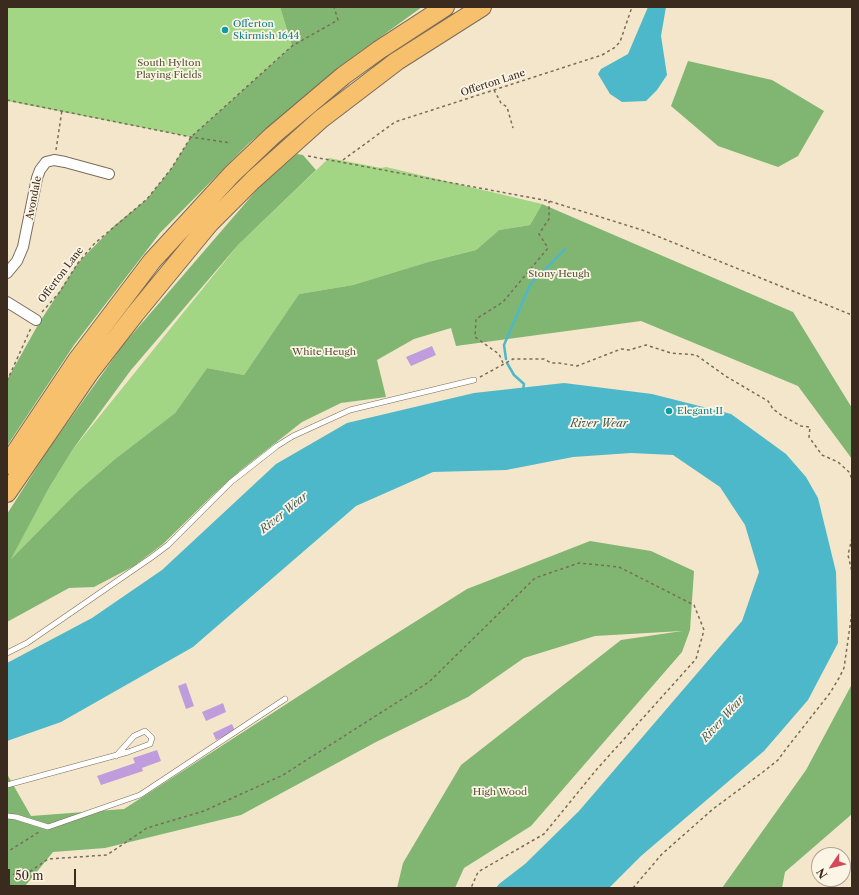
<!DOCTYPE html>
<style>
body{margin:0}
#map{position:relative;width:859px;height:895px;overflow:hidden;background:#f3e6ca;font-family:"Libre Caslon Text",serif}
canvas{display:block}
.frame{position:absolute;inset:0;border:8px solid #3b2a1e;pointer-events:none}
.north{position:absolute;left:811px;top:847px;width:40px;height:40px;box-sizing:border-box;background:#fcf5e5;border:1px solid #afa495;border-radius:50%;rotate:235deg;font-size:11px;font-weight:700;line-height:16px;text-align:center;color:#3b2a1e}
.north::after{content:'';display:block;margin:auto;width:14px;height:18px;background:#d1495b;clip-path:polygon(50% 0,100% 100%,50% 72%,0 100%)}
.scale{position:absolute;left:8px;top:869px;width:68px;height:18px;box-sizing:border-box;border:2px solid #3b2a1e;border-top:0;padding-left:5px;font-size:12px;line-height:14px;white-space:nowrap;color:#3b2a1e;-webkit-text-stroke:3px #fcf5e5;paint-order:stroke}
</style>
<div id="map">
<canvas width="859" height="895"></canvas>
<div class="frame"></div>
<div class="north">N</div>
<div class="scale">50 m</div>
</div>
<script>
const ctx = document.querySelector('canvas').getContext('2d');
ctx.lineJoin = 'round';
function fill(path, color) {
  ctx.fillStyle = color;
  ctx.fill(path, 'evenodd');
}
function shape(rows) {
  const path = new Path2D();
  for (const r of rows) {
    path.moveTo(r[0], r[1]);
    for (let i = 2; i < r.length; i += 2) path.lineTo(r[i], r[i + 1]);
  }
  return path;
}
function trace(path, color, width, dash) {
  ctx.strokeStyle = color;
  ctx.lineWidth = width;
  ctx.lineCap = dash ? 'butt' : 'round';
  ctx.setLineDash(dash || []);
  ctx.stroke(path);
}
function label(font, color, halo, rows, align = 'center') {
  ctx.font = font + ' "Libre Caslon Text",serif';
  ctx.lineWidth = 3.5;
  ctx.setLineDash([]);
  ctx.textBaseline = 'middle';
  ctx.strokeStyle = halo;
  ctx.fillStyle = color;
  for (const [text, x, y, turn = 0] of rows) {
    ctx.save();
    ctx.translate(x, y);
    ctx.rotate((+turn || 0) * Math.PI / 180);
    ctx.textAlign = isNaN(turn) ? turn : align;
    if (halo) ctx.strokeText(text, 0, 0);
    ctx.fillText(text, 0, 0);
    ctx.restore();
  }
}
fill(shape([
 [7,7,280,7,292,46,191,137,7,101],
 [329,158,381,168,386,167,542,204,530,225,499,230,476,250,428,262,353,285,299,294,244,375,207,368,175,413,115,459,77,492,10,560,49,488,73,449,238,245]
]), '#a2d584');
fill(shape([
 [280,7,422,7,335,70,247,145,160,233,74,345,7,446,7,380,39,323,78,263,114,226,147,199,171,169,191,137,292,46],
 [688,61,772,80,824,111,798,156,778,167,718,146,671,106],
 [297,154,303,155,316,170,238,245,131,370,73,449,49,488,11,559,77,492,115,459,175,413,207,368,244,375,299,294,353,285,428,262,476,250,499,230,530,225,542,204,793,312,852,408,852,459,798,386,641,321,456,346,451,328,414,339,377,360,386,397,341,403,302,422,241,470,214,494,163,544,134,566,94,587,69,588,7,622,7,514,48,450,123,345,261,185],
 [590,541,651,551,694,571,690,630,682,652,531,826,464,868,455,888,397,888,403,863,461,765,621,640,682,631,595,636,524,658,468,697,376,742,241,815,105,848,53,852,26,885,26,888,7,888,7,774,31,816,124,809,356,659,467,589],
 [852,684,852,814,785,872,782,888,722,888,806,770]
]), '#81b672');
fill(shape([
 [648,7,666,7,661,36,667,75,657,90,646,101,622,102,610,94,598,74,601,69,628,54],
 [564,383,652,394,731,414,786,454,806,477,818,498,836,572,838,643,808,700,764,751,641,856,609,888,496,888,499,884,525,864,579,811,742,621,759,572,745,525,720,487,673,455,631,453,573,457,506,470,433,472,356,506,193,647,61,722,7,741,7,663,92,618,162,570,276,464,347,423,474,393]
]), '#4db8c9');
trace(shape([
 [506,359,504,345,530,285,565,249],
 [507,363,514,375,524,384,523,390]
]), '#4db8c9', 2.5);
fill(shape([
 [432,346,436,355,411,366,406,357],
 [186,683,194,706,186,709,178,686],
 [223,703,226,712,206,721,202,712],
 [232,724,235,731,216,740,213,733],
 [157,750,161,761,142,768,143,771,101,785,97,776,135,763,133,758]
]), '#bf9ddd');
const lane = shape([
 [7,653,27,643,152,557,168,545,231,482,277,446,293,436,350,410,474,380],
 [7,785,128,752,150,744,152,738,145,731,134,736,116,756],
 [7,816,16,817,48,827,140,795,285,699]
]);
const street = shape([
 [7,273,17,261,23,247,37,178,40,170,46,162,54,160,65,162,109,174],
 [7,302,36,320]
]);
const highway = shape([
 [7,465,77,360,152,261,232,174,272,136,343,76,379,50,445,7],
 [7,493,90,372,135,314,209,224,253,180,321,119,397,61,482,7]
]);
trace(lane, '#7b6c5a', 6);
trace(street, '#7b6c5a', 12);
trace(highway, '#7b6c5a', 20);
trace(shape([
 [494,90,501,103,507,107,513,128],
 [7,100,191,137,231,143],
 [56,150,62,110],
 [308,156,549,201,642,230,852,315],
 [343,160,395,122,602,55,614,48,620,42,632,7],
 [42,312,59,293,78,263,94,244,147,199,171,169,191,137,292,46,338,20,334,7],
 [503,363,499,354,475,337,476,319,503,302,548,248,539,234,549,219,549,201],
 [480,377,513,359,544,359,551,363,559,363,577,366,621,349,629,350,646,345,671,353,696,355,727,377,768,401,773,409,781,415,801,426,810,427,809,437,822,455,838,462,849,472,852,479],
 [7,381,31,328],
 [852,538,848,555,852,572],
 [7,854,7,852,39,832],
 [7,874,25,875,48,859,107,855,147,828,204,811,283,775,429,682,535,578,579,563,619,567,694,605,704,630,696,659,597,769,544,834,478,872,471,888],
 [633,888,662,854,713,809,763,772,778,760,786,749,830,693,839,678,844,668,852,612]
]), '#7b6c5a', 1.5, [3, 3]);
trace(lane, '#fff', 5);
trace(street, '#fff', 10);
trace(highway, '#f7c06c', 18);
for (const [x, y, r, color] of [
 [225,30,4,"#0f9aa8"],
 [669,411,4,"#0f9aa8"]
]) {
  const dot = new Path2D();
  dot.arc(x, y, r, 0, 2 * Math.PI);
  ctx.fillStyle = color;
  ctx.fill(dot);
  trace(dot, '#fcf5e5', 1.5);
}
label('10px', '#0d838f', '#fcf5e5', [
 ["Offerton",233,24],
 ["Skirmish 1644",233,36],
 ["Elegant II",677,411]
], 'left');
label('10px', '#555538', '#fcf5e5', [
 ["South Hylton",169,63],
 ["Playing Fields",169,75],
 ["Stony Heugh",559,274],
 ["White Heugh",324,352],
 ["High Wood",500,792]
]);
label('10px', '#3b2a1e', '#fcf5e5', [
 ["Offerton Lane",493,83,-18],
 ["Avondale",34,198,-79],
 ["Offerton Lane",61,275,-53]
]);
label('italic 11px', '#415c5a', '#fcf5e5', [
 ["River Wear",599,424],
 ["River Wear",284,513,-39],
 ["River Wear",723,719,-48]
]);
</script>
